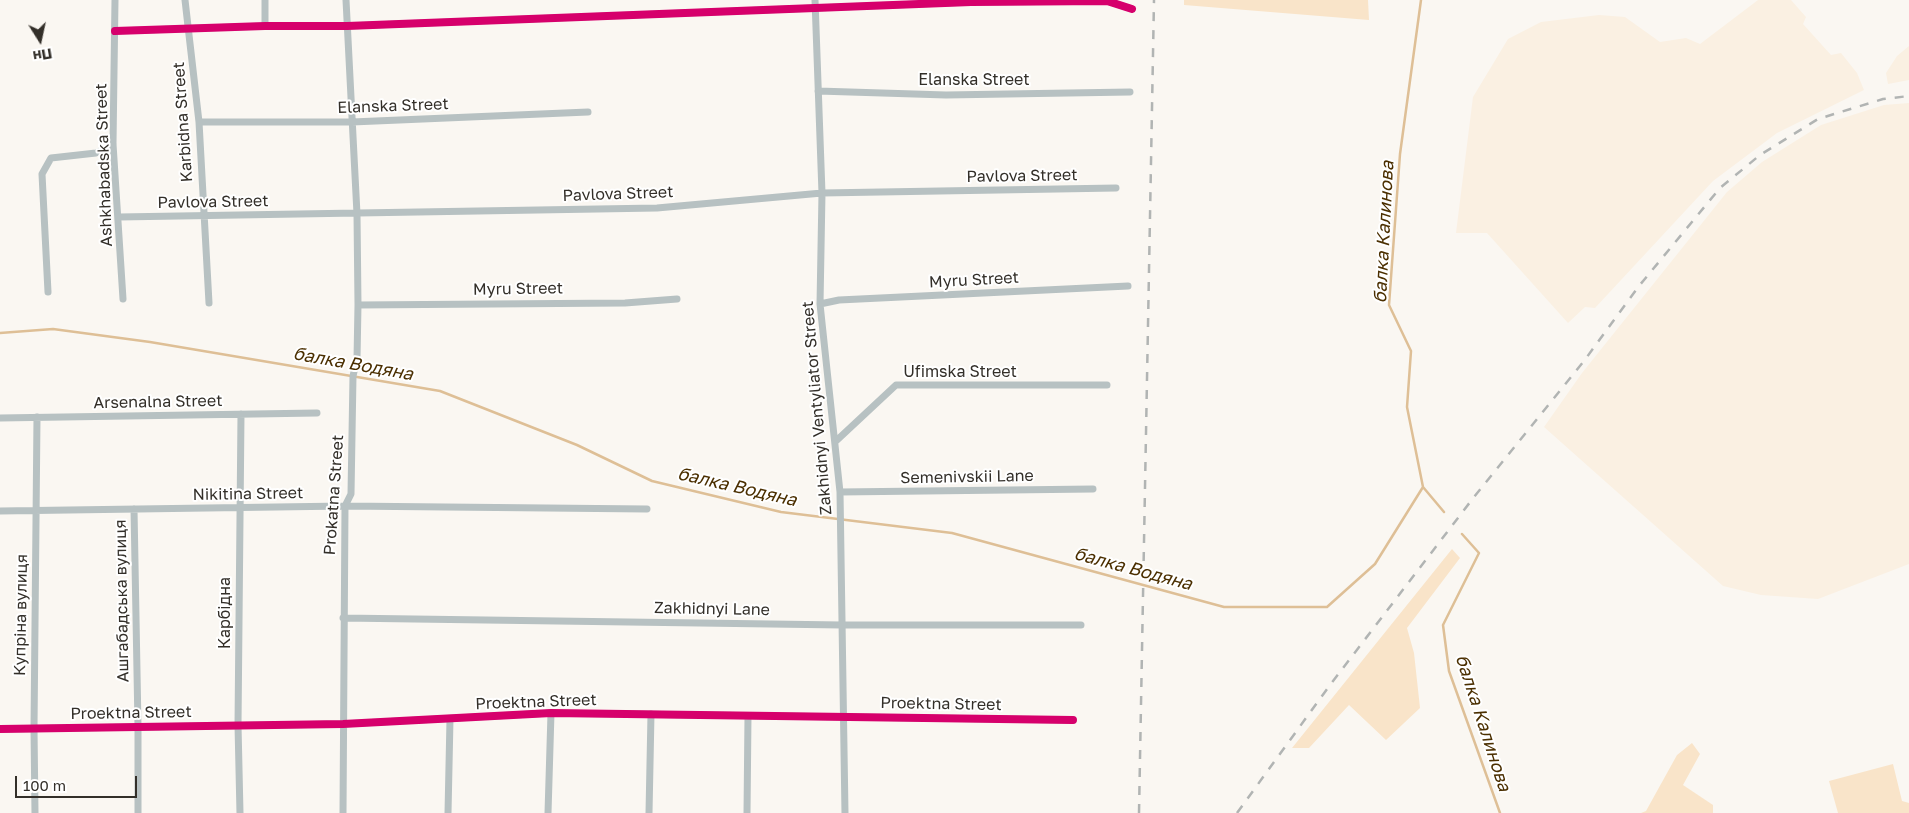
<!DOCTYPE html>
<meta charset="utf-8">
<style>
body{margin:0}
#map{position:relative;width:1909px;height:813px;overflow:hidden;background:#faf7f2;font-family:"Golos Text",sans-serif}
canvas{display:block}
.north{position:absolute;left:15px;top:15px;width:50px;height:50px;-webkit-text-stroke:4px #fff;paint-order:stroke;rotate:170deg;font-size:14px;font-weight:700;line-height:20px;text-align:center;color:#332f29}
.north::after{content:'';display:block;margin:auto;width:18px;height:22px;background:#332f29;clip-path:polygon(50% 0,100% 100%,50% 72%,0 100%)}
.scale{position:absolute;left:15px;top:776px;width:122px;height:22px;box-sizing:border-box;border:2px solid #332f29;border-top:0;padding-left:6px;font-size:15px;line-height:18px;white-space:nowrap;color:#332f29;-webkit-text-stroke:4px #fff;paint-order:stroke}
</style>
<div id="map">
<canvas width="1909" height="813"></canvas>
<div class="north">Пн</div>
<div class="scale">100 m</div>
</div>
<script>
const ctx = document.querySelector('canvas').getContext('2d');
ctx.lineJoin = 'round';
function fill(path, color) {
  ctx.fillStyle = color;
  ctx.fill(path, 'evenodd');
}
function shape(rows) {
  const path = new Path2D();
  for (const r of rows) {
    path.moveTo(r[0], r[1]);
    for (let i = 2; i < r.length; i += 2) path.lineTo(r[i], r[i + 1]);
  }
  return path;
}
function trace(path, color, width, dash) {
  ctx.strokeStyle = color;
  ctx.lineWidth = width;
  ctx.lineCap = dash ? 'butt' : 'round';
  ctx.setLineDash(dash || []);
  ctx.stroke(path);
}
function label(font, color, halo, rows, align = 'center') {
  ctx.font = font + ' "Golos Text",sans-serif';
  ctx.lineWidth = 4;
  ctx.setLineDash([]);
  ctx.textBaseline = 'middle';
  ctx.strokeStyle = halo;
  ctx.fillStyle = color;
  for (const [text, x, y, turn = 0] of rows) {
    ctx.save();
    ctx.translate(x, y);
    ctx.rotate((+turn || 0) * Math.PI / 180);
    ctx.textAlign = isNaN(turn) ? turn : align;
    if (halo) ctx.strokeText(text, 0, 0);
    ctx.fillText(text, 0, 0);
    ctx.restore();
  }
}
fill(shape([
 [1758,0,1791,0,1806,17,1803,24,1831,55,1841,53,1857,73,1864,90,1777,133,1713,181,1595,308,1585,307,1568,323,1487,233,1456,233,1473,97,1508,39,1541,22,1599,15,1625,17,1660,42,1686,38,1700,44],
 [1909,46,1909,80,1888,84,1886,73,1897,56],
 [1909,103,1909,564,1818,599,1761,595,1723,586,1544,427,1582,373,1727,192,1762,162,1821,125,1884,105]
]), '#faf0e2');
fill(shape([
 [1184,0,1368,0,1369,20,1184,5],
 [1452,549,1460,558,1407,628,1414,653,1420,708,1386,740,1349,705,1309,748,1292,748],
 [1692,743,1700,754,1683,785,1713,805,1713,813,1641,813,1646,811,1677,755],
 [1893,764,1902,801,1909,803,1909,813,1838,813,1829,781]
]), '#f9e4c9');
trace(shape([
 [1421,0,1400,154,1389,305,1411,351,1407,407,1423,487,1444,512],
 [0,333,53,329,150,342,440,391,577,445,652,481,781,512,952,533,1224,607,1327,607,1375,564,1423,487],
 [1462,534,1479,553,1443,625,1449,671,1500,813]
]), '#debf96', 2.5);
trace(shape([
 [115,0,113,144,123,299],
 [185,0,199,122,209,303],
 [265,0,265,26],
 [815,0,822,193,820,304,840,492,845,813],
 [115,31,265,26,347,26,971,2,1107,1,1132,9],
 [818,91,946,95,1130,92],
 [199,122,352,122,588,112],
 [119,217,657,208,822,193,1116,188],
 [48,292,42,174,51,158,96,153,113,144],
 [820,304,839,300,1128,286],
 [358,305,625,303,677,299],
 [0,418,317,413],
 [836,441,896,385,1107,385],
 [840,492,1093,489],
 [134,509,138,726,138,813],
 [0,511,345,506,647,509],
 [343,618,842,625,1081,625],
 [0,729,343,724,551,713,1073,720],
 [35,813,34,728,37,417],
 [240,813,238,725,241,414],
 [343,813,345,506,351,494,353,376,357,359,358,305,357,214,346,0],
 [448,813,450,719],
 [548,813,551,713],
 [649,813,651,714],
 [747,813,748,716]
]), '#b7c1c2', 7);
trace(shape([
 [1139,813,1154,0],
 [1237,813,1330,685,1474,497,1584,361,1639,286,1720,188,1760,155,1818,119,1883,99,1909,96]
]), '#b1b4b3', 2.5, [9, 9]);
trace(shape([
 [115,31,265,26,347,26,971,2,1107,1,1132,9],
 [0,729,343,724,551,713,1073,720]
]), '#d6006c', 8);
label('16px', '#332f29', '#fff', [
 ["Elanska Street",974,80],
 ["Elanska Street",393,106,-2],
 ["Karbidna Street",183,122,-94],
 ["Ashkhabadska Street",104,165,-92],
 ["Pavlova Street",1022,176,-1],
 ["Pavlova Street",618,194,-2],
 ["Pavlova Street",213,202,-1],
 ["Myru Street",974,280,-3],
 ["Myru Street",518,289,-1],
 ["Ufimska Street",960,372],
 ["Arsenalna Street",158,402,-1],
 ["Zakhidnyi Ventyliator Street",817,408,-95],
 ["Semenivskii Lane",967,477,-1],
 ["Nikitina Street",248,494,-1],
 ["Prokatna Street",334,495,-86],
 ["Ашгабадська вулиця",122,601,-91],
 ["Zakhidnyi Lane",712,609,1],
 ["Карбідна",225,613,-90],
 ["Купріна вулиця",21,615,-89],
 ["Proektna Street",536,702,-2],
 ["Proektna Street",941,704,1],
 ["Proektna Street",131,713,-1]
]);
label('italic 18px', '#4b2f00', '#fff', [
 ["балка Калинова",1384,232,-87],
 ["балка Водяна",353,364,10],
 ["балка Водяна",737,487,13],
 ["балка Водяна",1133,569,15],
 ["балка Калинова",1483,723,72]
]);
</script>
